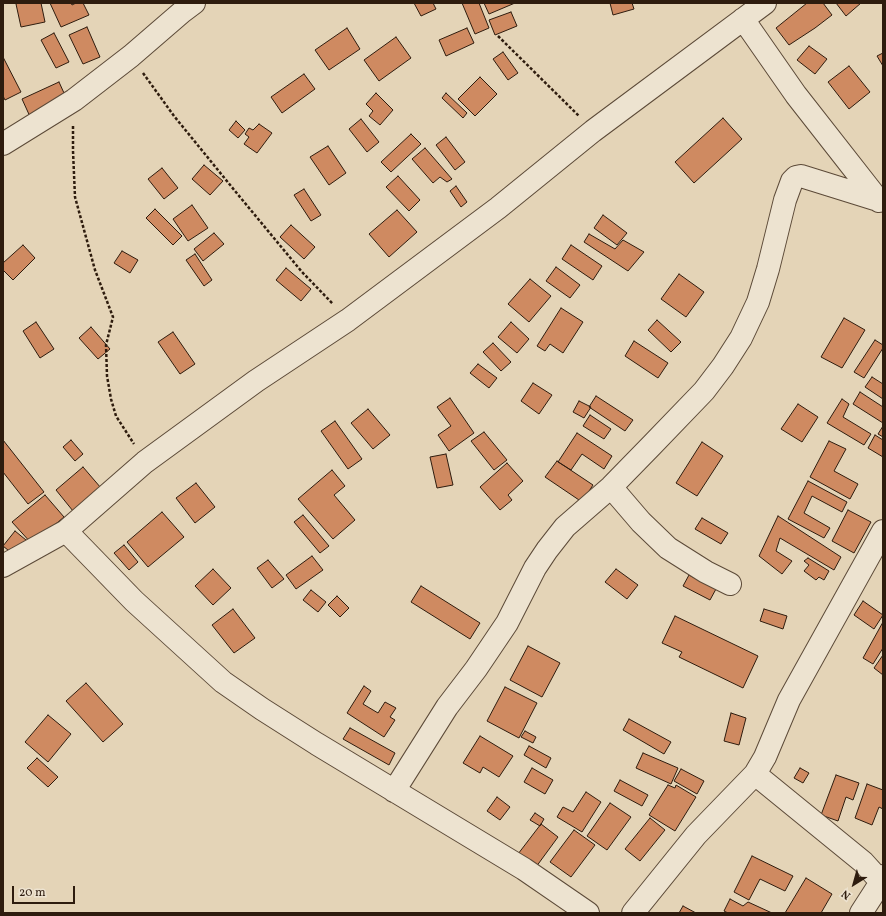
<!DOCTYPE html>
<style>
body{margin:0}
#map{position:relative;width:886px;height:916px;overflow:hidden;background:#e4d4b7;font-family:Vollkorn,serif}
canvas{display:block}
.frame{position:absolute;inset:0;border:4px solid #2e1c0e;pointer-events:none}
.north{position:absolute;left:834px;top:864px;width:40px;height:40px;-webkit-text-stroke:3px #ede3d0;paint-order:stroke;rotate:217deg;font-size:11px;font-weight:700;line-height:16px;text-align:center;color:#2e1c0e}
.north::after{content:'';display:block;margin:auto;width:14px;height:18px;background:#2e1c0e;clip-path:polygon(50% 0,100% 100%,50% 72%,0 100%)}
.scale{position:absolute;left:12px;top:886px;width:63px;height:18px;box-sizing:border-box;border:2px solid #2e1c0e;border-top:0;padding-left:5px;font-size:12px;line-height:14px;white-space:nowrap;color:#2e1c0e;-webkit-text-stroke:3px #ede3d0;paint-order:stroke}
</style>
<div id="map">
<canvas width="886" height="916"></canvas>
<div class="frame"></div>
<div class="north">N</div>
<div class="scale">20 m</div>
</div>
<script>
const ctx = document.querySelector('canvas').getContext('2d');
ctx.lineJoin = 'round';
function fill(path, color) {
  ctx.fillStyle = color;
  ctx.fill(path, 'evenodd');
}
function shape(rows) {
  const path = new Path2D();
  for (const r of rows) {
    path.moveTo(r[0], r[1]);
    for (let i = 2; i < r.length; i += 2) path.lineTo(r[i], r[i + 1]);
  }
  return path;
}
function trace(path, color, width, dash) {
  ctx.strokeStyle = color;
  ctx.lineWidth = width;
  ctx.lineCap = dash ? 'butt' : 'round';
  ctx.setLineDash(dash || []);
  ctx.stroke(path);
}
const building = shape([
 [19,3,41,3,45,22,21,27,16,4,19,3],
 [50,3,71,3,72,5,76,3,83,3,89,15,61,27,50,3],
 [414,3,433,3,436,9,421,16,414,3],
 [462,3,479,3,489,28,475,34,462,3],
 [484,3,515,3,489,14,484,3],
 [610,3,632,3,634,9,613,15,610,3],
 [807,3,823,3,832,15,815,28,789,45,776,28,807,3],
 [836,3,861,3,846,16,836,3],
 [511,12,517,26,495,35,489,20,511,12],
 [87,27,100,57,83,64,69,35,87,27],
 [347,28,360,49,329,70,315,50,347,28],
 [467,28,474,43,446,56,439,40,467,28],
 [54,33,69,62,56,68,41,40,54,33],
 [396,37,411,58,379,81,364,60,396,37],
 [809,46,827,59,815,74,797,60,809,46],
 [503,52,518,73,508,80,493,59,503,52],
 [883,53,883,66,877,56,883,53],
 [3,57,21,92,5,100,3,96,3,57],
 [849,66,870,92,849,109,828,82,849,66],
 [304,74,315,89,282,113,271,97,304,74],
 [480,77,497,94,475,116,458,99,480,77],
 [59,82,69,104,32,121,22,99,59,82],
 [376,93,393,110,380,125,369,116,373,111,366,104,376,93],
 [446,93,467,113,463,118,442,98,446,93],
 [723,118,742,139,694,183,675,162,723,118],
 [361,119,379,142,367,152,349,129,361,119],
 [236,121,245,130,238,138,229,130,236,121],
 [259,124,272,133,257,153,244,144,249,137,245,134,249,128,253,130,259,124],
 [411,134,421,144,391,172,381,162,411,134],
 [446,137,465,162,455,170,436,145,446,137],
 [328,146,346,173,329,185,310,157,328,146],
 [425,148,452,179,447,182,440,177,433,183,412,159,425,148],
 [204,165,223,181,210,195,192,179,204,165],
 [162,168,178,188,164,199,148,179,162,168],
 [398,176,420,200,409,211,386,187,398,176],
 [456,186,467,202,461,207,450,191,456,186],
 [304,189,321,215,311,221,294,195,304,189],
 [192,205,208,228,188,241,173,219,192,205],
 [155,209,182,236,173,245,146,218,155,209],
 [397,210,417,232,389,257,369,234,397,210],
 [603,215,627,233,617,245,594,228,603,215],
 [291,225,315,247,304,259,280,237,291,225],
 [214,233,224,244,203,261,194,249,214,233],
 [589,234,615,249,623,240,644,252,628,271,584,242,589,234],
 [23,245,35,258,13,280,3,270,3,263,23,245],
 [571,245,602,266,593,280,562,259,571,245],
 [122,251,138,260,130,273,114,263,122,251],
 [195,254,212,280,204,286,186,260,195,254],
 [556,267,580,285,570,298,546,281,556,267],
 [286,268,311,289,301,301,276,280,286,268],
 [679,274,704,292,686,317,661,299,679,274],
 [530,279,551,296,529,322,508,304,530,279],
 [561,308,583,322,563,353,550,344,545,351,537,346,561,308],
 [844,318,865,330,842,368,821,357,844,318],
 [657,320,681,342,671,352,648,330,657,320],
 [36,322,54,349,40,358,23,331,36,322],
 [511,322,529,339,517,353,498,337,511,322],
 [91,327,110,349,98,359,79,338,91,327],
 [173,332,195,364,180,374,158,342,173,332],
 [875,340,883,345,883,348,864,378,854,372,875,340],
 [634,341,668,363,658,378,625,356,634,341],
 [493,343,511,362,501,371,483,352,493,343],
 [478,364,497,378,489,388,470,373,478,364],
 [872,377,883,384,883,399,865,387,872,377],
 [533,383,552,395,539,414,521,401,533,383],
 [860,392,883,407,883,423,853,404,860,392],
 [596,396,633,420,625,431,589,407,596,396],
 [450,398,474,433,449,451,438,435,451,426,437,407,450,398],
 [842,399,849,404,843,417,871,434,864,445,827,423,842,399],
 [579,401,591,407,584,418,573,412,579,401],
 [798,404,818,417,802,442,781,429,798,404],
 [368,409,390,435,373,449,351,423,368,409],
 [590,415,611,429,604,439,583,426,590,415],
 [335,421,362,459,348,469,321,431,335,421],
 [883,426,883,437,878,434,883,426],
 [484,432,507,460,494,470,471,441,484,432],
 [577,433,612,456,604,469,582,454,571,470,558,462,577,433],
 [875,435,883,440,883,457,868,448,875,435],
 [3,440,44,492,28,504,3,472,3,440],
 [71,440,83,454,75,461,63,447,71,440],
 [829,441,846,449,834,471,858,484,850,499,810,477,829,441],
 [702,442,723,456,697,496,676,483,702,442],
 [446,454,453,485,437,488,430,457,446,454],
 [557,461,593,485,582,502,545,477,557,461],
 [507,463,523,481,508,495,512,500,500,510,480,487,507,463],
 [83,467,101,488,73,511,56,490,83,467],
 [332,470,345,486,334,495,355,520,333,539,298,499,332,470],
 [808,481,847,502,842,512,812,496,804,513,830,528,824,538,788,519,808,481],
 [196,483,215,507,195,523,176,498,196,483],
 [45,495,64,517,32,544,12,522,45,495],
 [848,510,871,522,854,553,832,541,848,510],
 [162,512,184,537,148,567,127,542,162,512],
 [303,515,329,546,320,553,294,522,303,515],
 [778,516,841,557,834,570,780,538,776,551,792,561,782,574,759,556,778,516],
 [702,518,728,533,721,544,695,529,702,518],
 [15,531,26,540,14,555,3,546,15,531],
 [124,545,138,562,129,570,114,553,124,545],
 [312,556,323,570,296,589,286,575,312,556],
 [808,558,829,571,824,580,819,577,816,580,804,571,809,565,804,561,808,558],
 [268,560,284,579,272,588,257,568,268,560],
 [213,569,231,588,213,605,195,586,213,569],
 [616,569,638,585,627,599,605,582,616,569],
 [689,575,716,589,710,600,683,586,689,575],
 [421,586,480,623,470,639,411,602,421,586],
 [311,590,326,602,318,612,303,600,311,590],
 [337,596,349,608,340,617,328,605,337,596],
 [863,601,883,615,874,629,854,615,863,601],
 [233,609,255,638,234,653,212,625,233,609],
 [764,609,787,616,783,629,760,621,764,609],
 [675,616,758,656,743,688,679,657,682,652,662,643,675,616],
 [883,622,883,648,873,664,863,658,883,622],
 [528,646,560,663,542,697,510,680,528,646],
 [883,655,883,675,874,668,883,655],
 [86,683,123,724,103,742,66,701,86,683],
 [364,686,371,691,363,704,378,713,385,702,396,708,390,717,395,720,384,737,347,713,364,686],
 [505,687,537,703,519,738,487,721,505,687],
 [731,713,746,718,739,745,724,741,731,713],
 [48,715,71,734,48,762,25,742,48,715],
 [629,719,671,742,664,754,623,730,629,719],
 [350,728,395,753,389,765,343,739,350,728],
 [525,731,536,737,533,743,521,737,525,731],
 [480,736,513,756,499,777,483,767,480,773,463,763,480,736],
 [529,746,551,758,546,768,524,755,529,746],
 [643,753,678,768,671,784,636,768,643,753],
 [37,758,58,777,48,787,27,768,37,758],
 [532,768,553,780,545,794,524,782,532,768],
 [800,768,809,773,803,783,794,778,800,768],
 [681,769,704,781,697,794,674,781,681,769],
 [836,775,859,783,853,800,846,797,838,821,821,815,836,775],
 [620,780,648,795,642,806,614,791,620,780],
 [867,784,883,790,883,809,879,807,872,825,855,818,867,784],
 [668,785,675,788,676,785,696,797,675,831,649,815,668,785],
 [586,792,601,802,582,832,557,817,563,807,573,812,586,792],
 [497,797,510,807,500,820,487,811,497,797],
 [610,803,631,817,607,850,587,836,610,803],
 [535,813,544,819,540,826,530,820,535,813],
 [650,818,665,830,640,861,625,849,650,818],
 [541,824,558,837,536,867,518,854,541,824],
 [574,830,595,845,571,877,550,862,574,830],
 [752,856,793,876,785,891,760,879,749,900,734,892,752,856],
 [806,878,832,894,821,913,785,913,806,878],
 [730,899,743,906,748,902,772,913,728,913,724,911,730,899],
 [683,906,696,913,679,913,683,906]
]);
fill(building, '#cf8a61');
trace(building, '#2e1c0e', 1);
const minor = shape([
 [743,19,796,95,879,201],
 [3,144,74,100,131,56,182,12,194,3],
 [611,487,641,522,668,548,706,572,730,584],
 [66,531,134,601,223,682,262,709,317,744,524,869,588,913],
 [3,566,66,531,145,462,256,381,348,320,498,208,593,131,765,3],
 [755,774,863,862,883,884],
 [394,791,447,707,476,669,507,623,535,568,547,550,565,527,611,487,652,445,704,391,723,366,741,338,758,302,768,269,785,200,792,181,796,177,801,176,878,200],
 [633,913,696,835,755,774,765,757,789,700,883,531],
 [861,913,881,882,883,876]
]);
trace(minor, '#5c4a38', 24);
trace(shape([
 [498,36,579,116],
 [143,73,174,116,235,191,302,272,333,304],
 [73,126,73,151,75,197,95,270,113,317,106,345,107,376,111,399,116,416,134,444]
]), '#2e1c0e', 2.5, [3, 2]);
trace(minor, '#ede3d0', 22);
</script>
